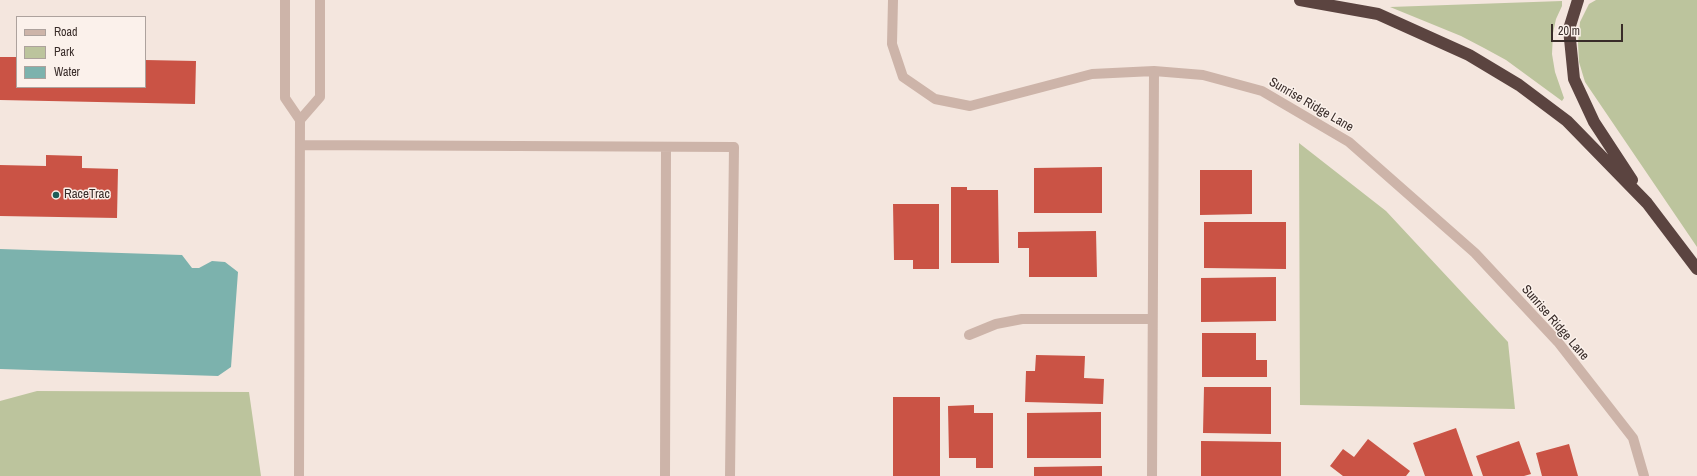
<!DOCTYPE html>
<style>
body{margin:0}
#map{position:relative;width:1697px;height:476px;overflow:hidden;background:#f4e6de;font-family:"Archivo Narrow",sans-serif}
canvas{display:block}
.legend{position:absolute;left:16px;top:16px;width:130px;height:72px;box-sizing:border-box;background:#fbf1eb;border:1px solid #ada29d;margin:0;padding:5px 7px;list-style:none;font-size:12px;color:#392c29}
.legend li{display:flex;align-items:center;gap:8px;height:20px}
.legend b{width:20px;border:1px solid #ada29d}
.scale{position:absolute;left:1551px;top:24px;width:72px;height:18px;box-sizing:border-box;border:2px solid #392c29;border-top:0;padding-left:5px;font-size:12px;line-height:14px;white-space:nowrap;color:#392c29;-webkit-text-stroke:3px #fbf1eb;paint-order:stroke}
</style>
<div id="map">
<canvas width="1697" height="476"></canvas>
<ul class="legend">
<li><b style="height:5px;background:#cdb4a9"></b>Road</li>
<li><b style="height:11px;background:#bcc49d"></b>Park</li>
<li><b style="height:11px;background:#7cb2ad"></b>Water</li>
</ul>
<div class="scale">20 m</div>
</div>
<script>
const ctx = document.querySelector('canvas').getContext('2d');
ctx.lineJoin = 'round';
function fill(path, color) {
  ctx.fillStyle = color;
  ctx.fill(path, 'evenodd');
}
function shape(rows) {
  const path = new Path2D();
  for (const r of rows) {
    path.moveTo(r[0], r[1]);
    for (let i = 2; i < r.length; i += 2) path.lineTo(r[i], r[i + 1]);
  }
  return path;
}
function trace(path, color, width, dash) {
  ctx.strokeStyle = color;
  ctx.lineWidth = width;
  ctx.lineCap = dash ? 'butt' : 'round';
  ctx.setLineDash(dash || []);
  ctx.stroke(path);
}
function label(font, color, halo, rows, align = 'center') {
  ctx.font = font + ' "Archivo Narrow",sans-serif';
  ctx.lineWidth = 3;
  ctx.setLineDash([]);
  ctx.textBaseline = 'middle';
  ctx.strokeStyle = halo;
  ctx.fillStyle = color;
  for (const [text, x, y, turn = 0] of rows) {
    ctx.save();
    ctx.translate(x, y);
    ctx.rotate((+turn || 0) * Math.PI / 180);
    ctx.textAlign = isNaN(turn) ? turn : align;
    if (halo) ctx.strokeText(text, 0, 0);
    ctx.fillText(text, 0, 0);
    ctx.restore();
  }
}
fill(shape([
 [1596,0,1697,0,1697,247,1585,82,1579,62,1578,43,1580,22,1589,4],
 [1562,1,1562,6,1556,19,1553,33,1552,54,1555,72,1564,98,1562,101,1506,60,1484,48,1461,36,1390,7],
 [1299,143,1386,211,1508,342,1515,409,1300,405],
 [37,391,249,392,261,476,0,476,0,401]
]), '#bcc49d');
fill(shape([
 [0,249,182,255,192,268,199,268,212,261,225,262,238,272,231,367,218,376,0,369]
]), '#7cb2ad');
fill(shape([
 [0,57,17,57,17,87,145,87,145,60,196,61,195,104,0,100],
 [46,155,82,156,82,168,118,169,117,218,0,216,0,165,46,166],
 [1102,167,1102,213,1034,213,1034,168],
 [1200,170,1252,170,1252,214,1200,215],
 [951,187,967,187,967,190,998,190,999,263,951,263],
 [893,204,939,204,939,269,913,269,913,260,894,260],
 [1204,222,1286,222,1286,269,1204,268],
 [1096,231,1097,277,1029,277,1029,248,1018,248,1018,232],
 [1276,277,1276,321,1201,322,1201,278],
 [1202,333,1256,333,1256,360,1267,360,1267,377,1202,377],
 [1036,355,1085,356,1084,378,1104,379,1103,404,1025,402,1026,371,1035,371],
 [1204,387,1271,387,1271,434,1203,433],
 [893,397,940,397,940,476,893,476],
 [974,405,974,413,993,413,993,468,976,468,976,458,949,458,948,406],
 [1101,412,1101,458,1027,458,1027,413],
 [1456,428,1473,476,1425,476,1413,443],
 [1368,439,1410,471,1406,476,1343,476,1330,466,1343,449,1354,457],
 [1201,441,1281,442,1281,476,1201,476],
 [1519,441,1531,474,1524,476,1483,476,1476,456],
 [1569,444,1578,476,1542,476,1536,453],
 [1102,466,1102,476,1034,476,1034,467]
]), '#ca5345');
trace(shape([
 [285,0,285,98,300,120,299,476],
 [300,120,320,97,320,0],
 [300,145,734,147,730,476],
 [665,476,666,147]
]), '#cdb4a9', 10);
trace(shape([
 [893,0,892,44,903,77,935,99,970,106,1092,74,1154,71,1203,75,1262,91,1349,142,1475,253,1558,342,1633,438,1644,476],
 [969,335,996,324,1022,319,1152,319],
 [1152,476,1154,71]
]), '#cdb4a9', 10);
trace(shape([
 [1300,0,1378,14,1469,55,1519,85,1567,121,1647,203,1697,269],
 [1578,0,1569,29,1574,79,1594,122,1632,180]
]), '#5b4440', 12);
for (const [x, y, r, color] of [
 [56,195,4,"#1d5d58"]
]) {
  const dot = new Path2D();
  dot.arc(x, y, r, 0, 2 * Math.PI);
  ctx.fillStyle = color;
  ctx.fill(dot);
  trace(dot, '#fbf1eb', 1.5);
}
label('13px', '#392c29', '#fbf1eb', [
 ["Sunrise Ridge Lane",1311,105,30],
 ["Sunrise Ridge Lane",1555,323,49]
]);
label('13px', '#392c29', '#fbf1eb', [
 ["RaceTrac",64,195]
], 'left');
</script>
